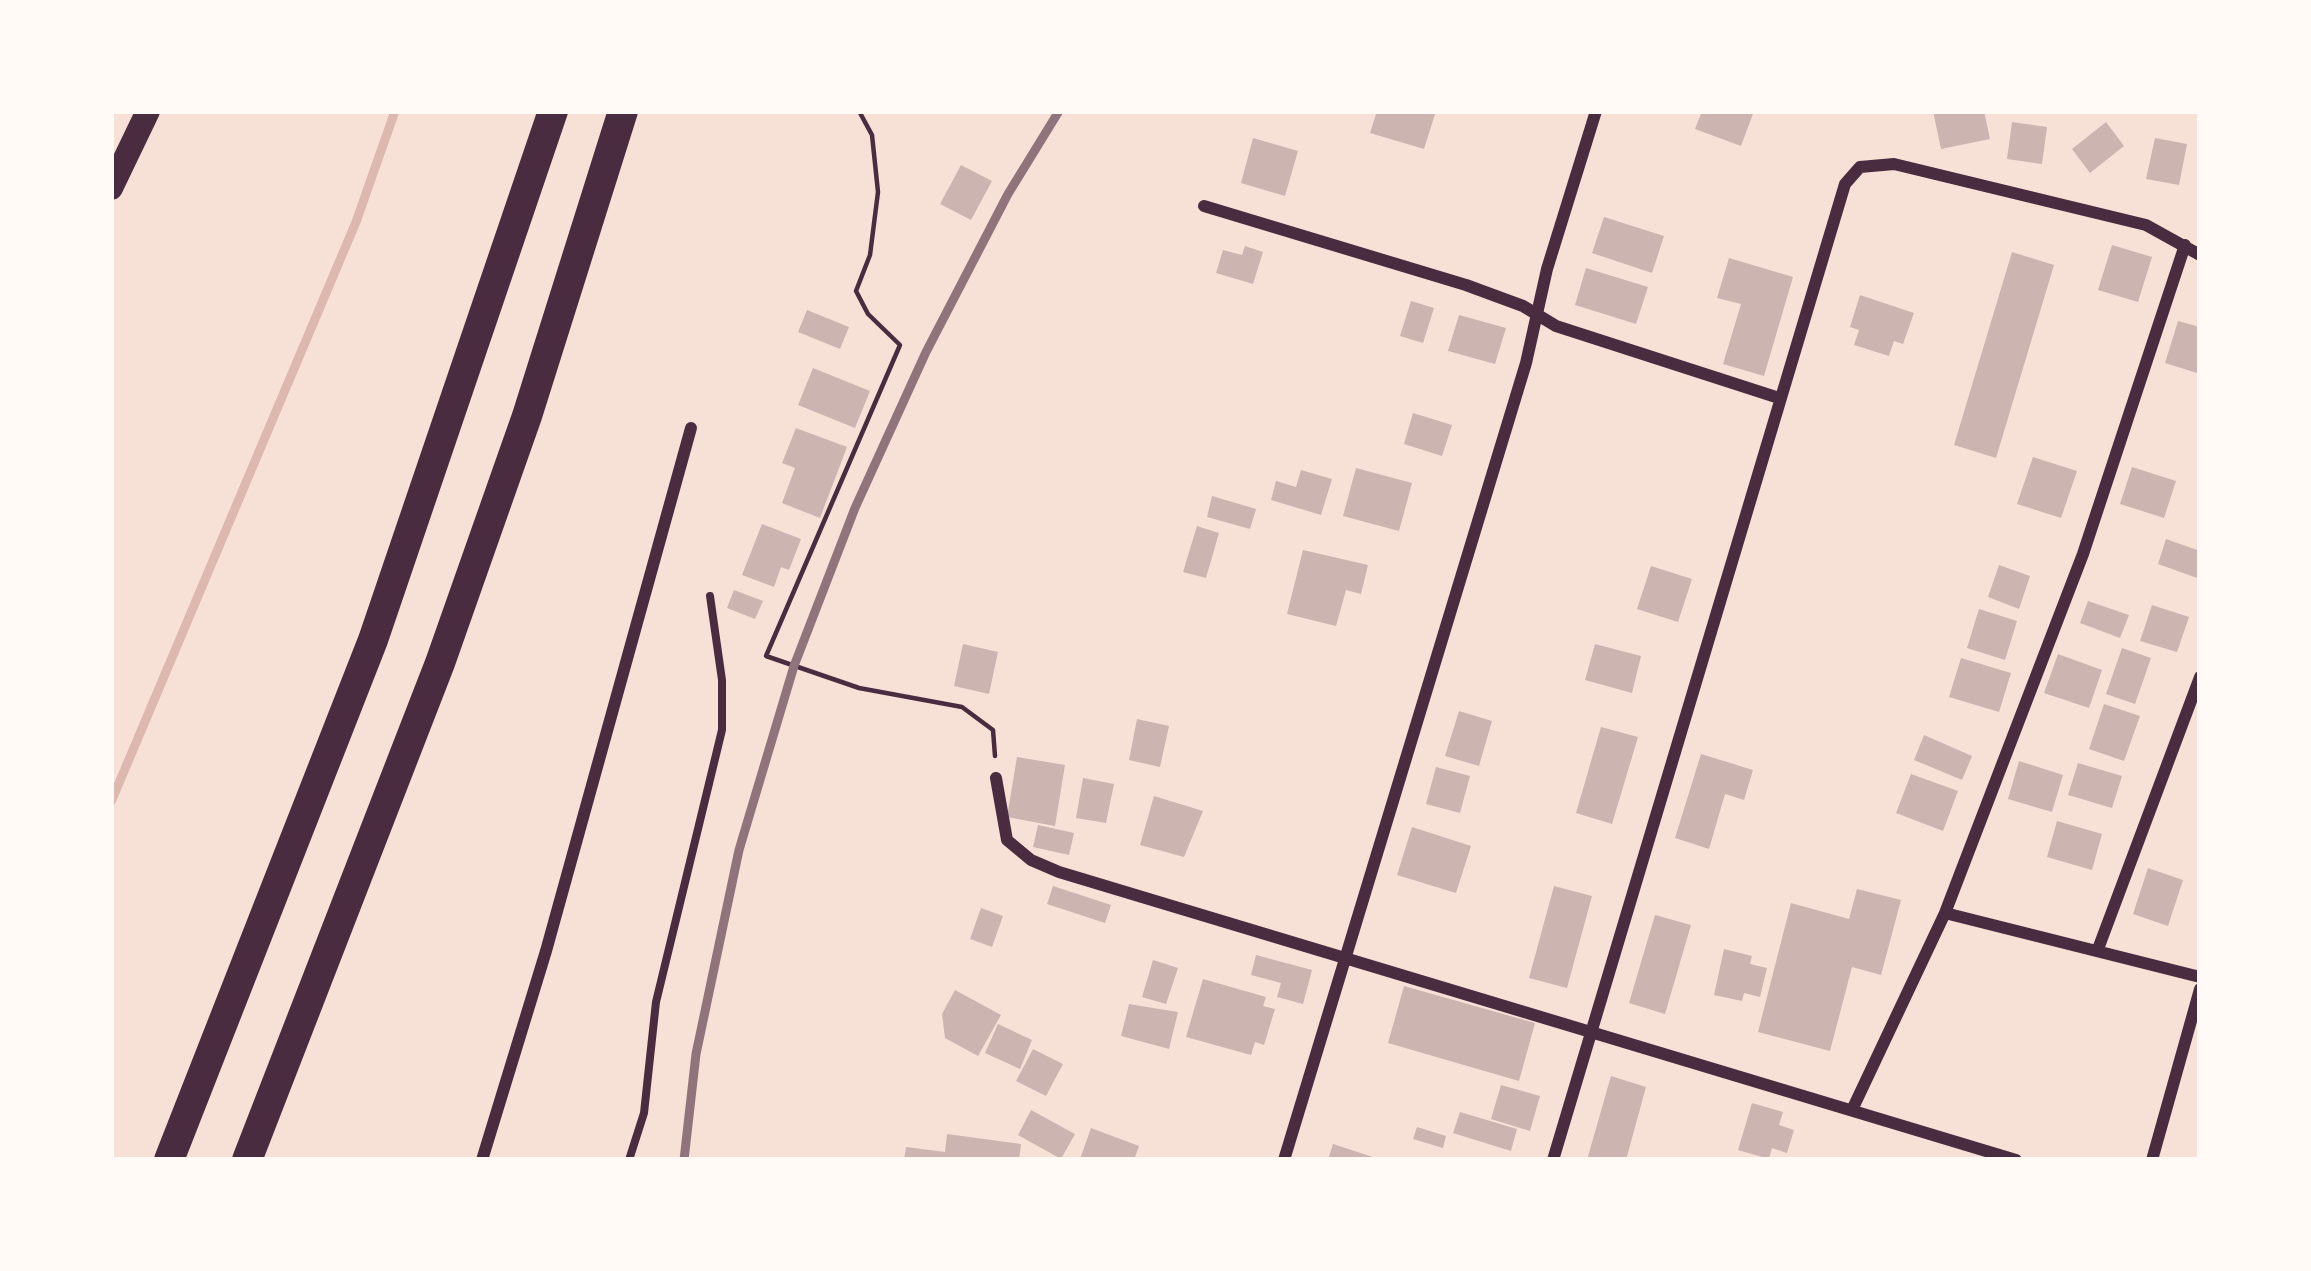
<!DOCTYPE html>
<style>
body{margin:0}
#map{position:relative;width:2311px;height:1271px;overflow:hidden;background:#f7e1d7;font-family:Commissioner,sans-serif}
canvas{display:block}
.frame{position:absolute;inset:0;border:114px solid #fffaf5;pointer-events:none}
</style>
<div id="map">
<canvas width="2311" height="1271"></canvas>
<div class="frame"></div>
</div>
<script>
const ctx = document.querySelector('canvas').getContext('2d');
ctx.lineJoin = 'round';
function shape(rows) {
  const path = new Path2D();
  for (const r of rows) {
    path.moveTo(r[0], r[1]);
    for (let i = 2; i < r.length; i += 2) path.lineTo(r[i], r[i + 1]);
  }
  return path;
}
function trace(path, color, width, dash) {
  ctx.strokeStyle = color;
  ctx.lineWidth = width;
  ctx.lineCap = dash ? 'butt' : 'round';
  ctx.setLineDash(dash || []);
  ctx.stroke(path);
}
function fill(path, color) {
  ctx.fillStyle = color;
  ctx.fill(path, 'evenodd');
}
trace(shape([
 [111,802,356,222,395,111]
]), '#dcb8b0', 9);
fill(shape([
 [1377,111,1436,111,1424,149,1370,133],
 [1702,111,1754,111,1741,146,1695,129],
 [1933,111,1984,111,1990,139,1941,149],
 [2012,122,2047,127,2042,164,2007,159],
 [2106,122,2124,146,2090,173,2072,149],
 [1253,138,1298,151,1285,196,1241,183],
 [2155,138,2187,144,2179,185,2146,179],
 [961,165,992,181,971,220,940,204],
 [1604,217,1664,236,1652,273,1592,253],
 [2112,245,2152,257,2138,302,2098,290],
 [1245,246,1263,252,1253,284,1216,273,1223,250,1242,255],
 [2012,252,2054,265,1996,458,1954,445],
 [1729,258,1793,277,1764,376,1723,364,1741,304,1717,298],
 [1586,268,1648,287,1636,324,1575,305],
 [1860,295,1914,313,1903,344,1894,341,1889,356,1854,345,1859,330,1850,327],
 [1411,301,1434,308,1423,343,1400,336],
 [807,310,849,327,840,349,798,332],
 [1459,315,1506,328,1495,364,1448,351],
 [2178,321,2200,327,2200,374,2165,363],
 [813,368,870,391,855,428,798,405],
 [1413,413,1452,425,1442,456,1404,444],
 [796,428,847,447,820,518,782,503,795,468,782,463],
 [2033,457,2077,471,2061,518,2017,504],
 [2132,467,2176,481,2164,518,2120,504],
 [1356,468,1412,483,1399,531,1343,516],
 [1301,470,1332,479,1321,515,1271,500,1276,481,1296,487],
 [1212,496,1256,509,1250,529,1207,517],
 [762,524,801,539,789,570,781,567,774,587,742,575],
 [1197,526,1219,533,1206,578,1183,572],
 [2166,539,2200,551,2200,579,2158,564],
 [1303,550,1368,565,1361,594,1346,590,1336,626,1287,614],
 [1999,565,2030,576,2019,609,1988,597],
 [1651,566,1692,579,1678,622,1637,609],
 [734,590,763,601,755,619,727,608],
 [2088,601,2129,615,2120,638,2080,623],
 [2152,605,2189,617,2177,652,2140,641],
 [1979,609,2017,621,2005,660,1967,648],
 [963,644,998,652,989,694,954,686],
 [1595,644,1641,656,1632,693,1585,680],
 [2122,648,2151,658,2135,704,2106,694],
 [2058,654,2102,670,2089,708,2044,693],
 [1961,658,2011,673,1999,712,1949,697],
 [2104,704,2140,716,2124,761,2089,749],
 [1459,711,1492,721,1479,766,1445,756],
 [1137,719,1169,726,1160,767,1129,760],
 [1601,727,1638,737,1612,824,1576,813],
 [1924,735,1972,756,1962,780,1914,760],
 [1701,754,1753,770,1744,800,1725,794,1709,849,1675,838],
 [1017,757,1065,765,1055,826,1007,817],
 [2019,761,2063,775,2052,812,2008,799],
 [2078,763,2122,776,2112,808,2068,795],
 [1436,767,1470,776,1460,813,1426,804],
 [1911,774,1958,791,1943,831,1896,813],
 [1083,778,1114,784,1106,823,1076,818],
 [1154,796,1203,811,1184,857,1140,845],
 [2057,821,2102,834,2092,870,2047,857],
 [1038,825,1074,833,1069,855,1033,847],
 [1412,827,1471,846,1456,893,1397,875],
 [2148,868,2183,880,2168,926,2133,914],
 [1053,886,1111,905,1105,923,1047,904],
 [1554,886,1592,896,1567,988,1529,978],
 [1857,889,1901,900,1881,975,1852,967,1830,1051,1758,1032,1791,903,1849,919],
 [981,908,1003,916,992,947,970,939],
 [1655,915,1691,925,1665,1014,1629,1003],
 [1724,949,1752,956,1750,964,1767,968,1760,997,1744,993,1742,1001,1714,995],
 [1256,955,1312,970,1303,1004,1277,997,1281,983,1251,975],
 [1153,960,1178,968,1166,1004,1142,997],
 [1203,979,1266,997,1263,1006,1275,1009,1264,1045,1255,1042,1251,1055,1186,1037],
 [1404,986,1535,1023,1519,1081,1388,1043],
 [955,990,1001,1015,978,1056,945,1038,942,1014],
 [1129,1004,1178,1012,1169,1049,1121,1036],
 [998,1024,1032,1040,1020,1069,985,1053],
 [1033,1049,1063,1064,1046,1096,1016,1081],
 [1611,1076,1646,1087,1626,1160,1587,1160],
 [1501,1085,1540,1096,1530,1131,1491,1119],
 [1752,1103,1783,1112,1779,1125,1794,1130,1787,1153,1772,1148,1769,1159,1738,1150],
 [1031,1110,1075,1134,1061,1159,1018,1135],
 [1460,1112,1517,1129,1511,1151,1453,1133],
 [1417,1127,1446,1136,1443,1148,1413,1139],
 [1091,1128,1139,1146,1134,1160,1080,1159],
 [947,1134,1021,1144,1019,1160,904,1160,906,1147,945,1152],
 [1333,1144,1379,1159,1379,1160,1328,1160]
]), '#ccb4b1');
trace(shape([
 [859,111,872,135,878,192,870,255,856,291,868,314,900,345,766,656,859,688,962,707,993,730,995,756]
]), '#4a2c40', 4.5);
trace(shape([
 [629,1160,644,1113,656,1002,722,730,722,680,710,596]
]), '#4a2c40', 8);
trace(shape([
 [1204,206,1466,285,1523,306,1556,326,1779,398],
 [996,778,1007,840,1031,860,1059,872,2016,1160],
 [1945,913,2200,977],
 [2098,949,2200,677],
 [1852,1110,1945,913,2083,554,2185,245],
 [482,1160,546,951,691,428],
 [1284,1160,1526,363,1547,269,1596,111],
 [1553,1160,1845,184,1860,167,1894,164,2146,225,2200,255],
 [2152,1160,2200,989]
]), '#4a2c40', 12);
trace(shape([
 [111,188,148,111]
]), '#4a2c40', 24);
trace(shape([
 [169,1160,373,640,553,111],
 [247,1160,440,663,527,416,623,111]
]), '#4a2c40', 30);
trace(shape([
 [684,1160,696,1054,739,850,794,666,855,508,926,352,1008,194,1059,111]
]), '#8f747c', 9);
</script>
